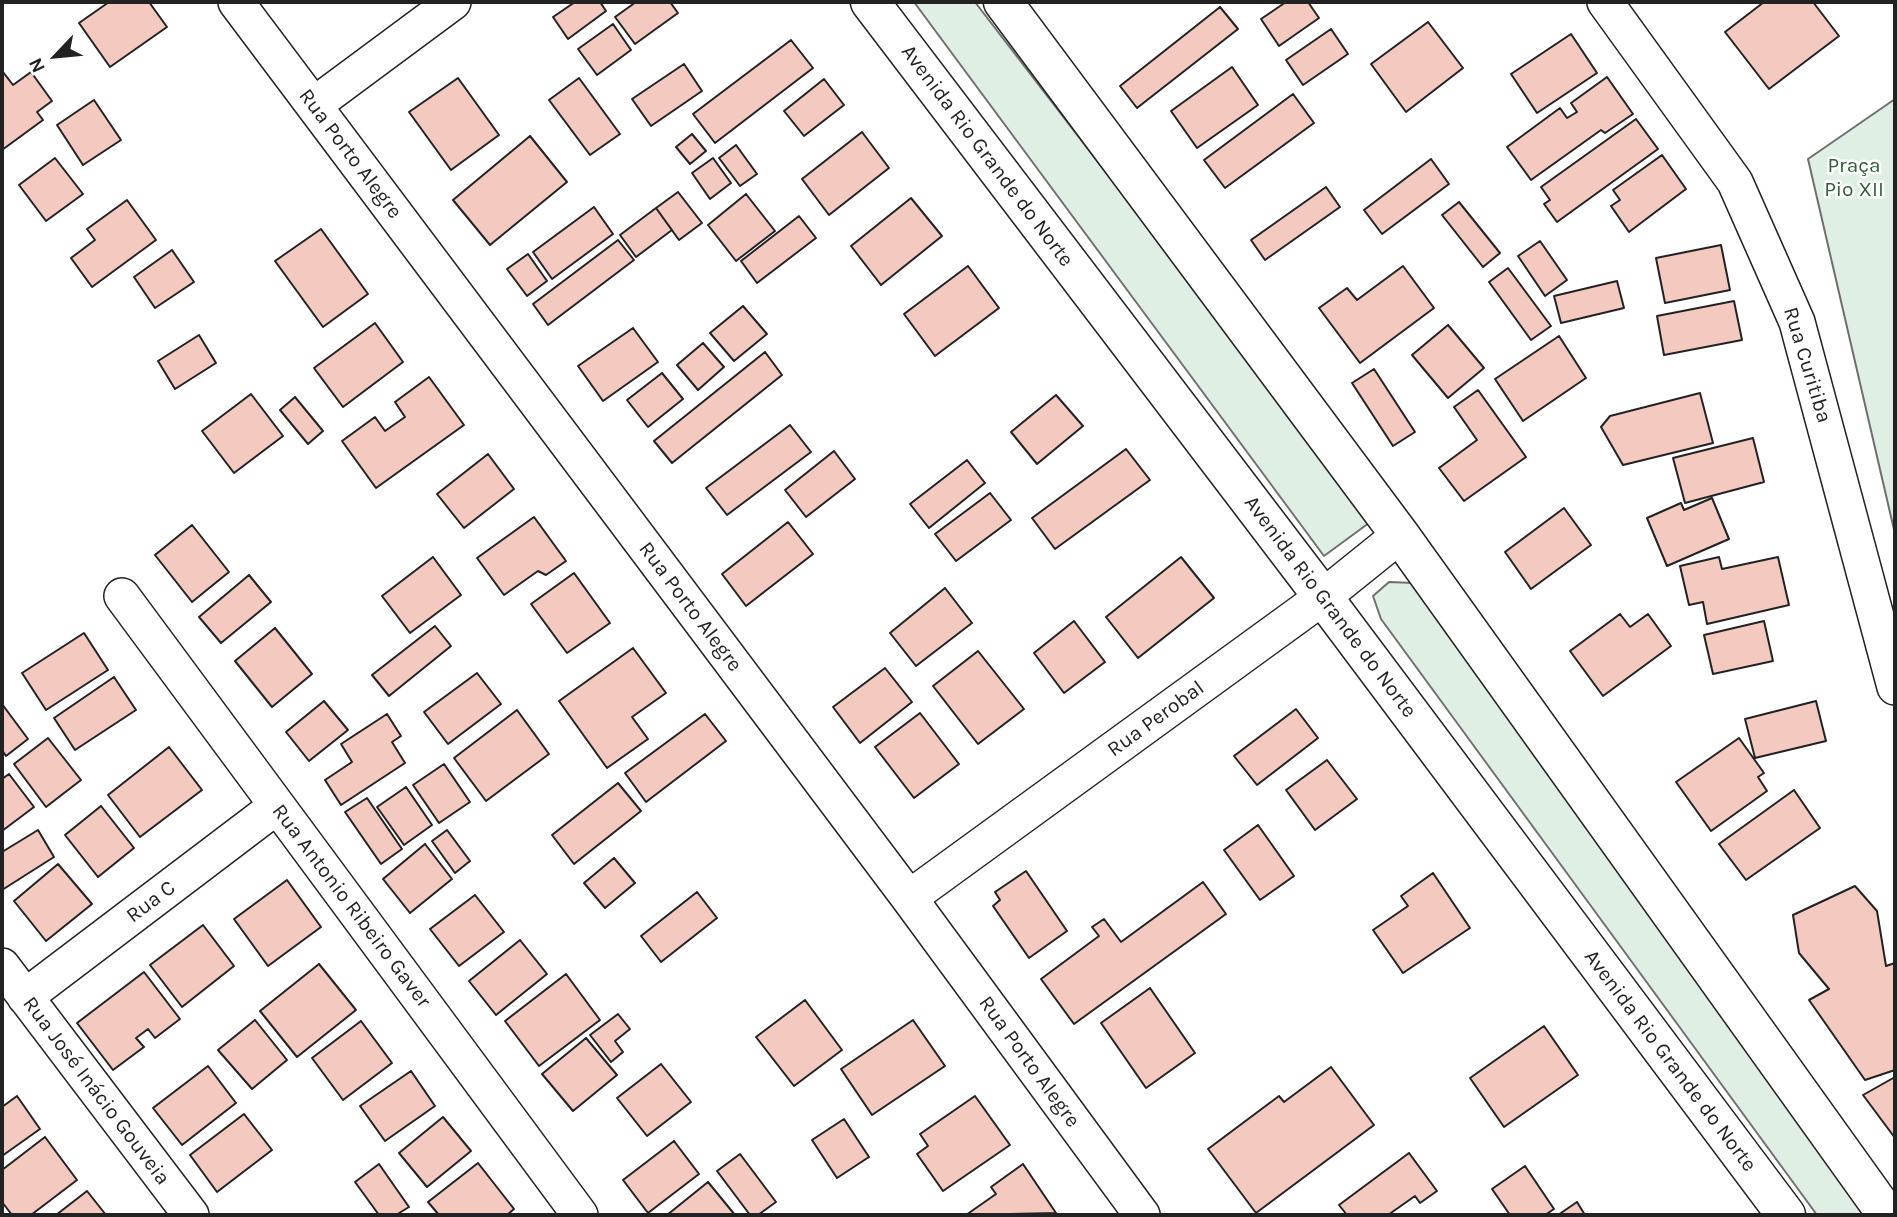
<!DOCTYPE html>
<meta charset="utf-8">
<style>
body{margin:0}
#map{position:relative;width:1897px;height:1217px;overflow:hidden;background:#fff;font-family:Karla,sans-serif}
canvas{display:block}
.frame{position:absolute;inset:0;border:4px solid #222;pointer-events:none}
.north{position:absolute;left:21px;top:21px;width:70px;height:70px;-webkit-text-stroke:5px #fff;paint-order:stroke;rotate:244deg;font-size:19px;font-weight:700;line-height:28px;text-align:center;color:#222}
.north::after{content:'';display:block;margin:auto;width:24px;height:32px;background:#222;clip-path:polygon(50% 0,100% 100%,50% 72%,0 100%)}
</style>
<div id="map">
<canvas width="1897" height="1217"></canvas>
<div class="frame"></div>
<div class="north">N</div>
</div>
<script>
const ctx = document.querySelector('canvas').getContext('2d');
ctx.lineJoin = 'round';
function fill(path, color) {
  ctx.fillStyle = color;
  ctx.fill(path, 'evenodd');
}
function shape(rows) {
  const path = new Path2D();
  for (const r of rows) {
    path.moveTo(r[0], r[1]);
    for (let i = 2; i < r.length; i += 2) path.lineTo(r[i], r[i + 1]);
  }
  return path;
}
function trace(path, color, width, dash) {
  ctx.strokeStyle = color;
  ctx.lineWidth = width;
  ctx.lineCap = dash ? 'butt' : 'round';
  ctx.setLineDash(dash || []);
  ctx.stroke(path);
}
function label(font, color, halo, rows, align = 'center') {
  ctx.font = font + ' Karla,sans-serif';
  ctx.lineWidth = 5;
  ctx.setLineDash([]);
  ctx.textBaseline = 'middle';
  ctx.strokeStyle = halo;
  ctx.fillStyle = color;
  for (const [text, x, y, turn = 0] of rows) {
    ctx.save();
    ctx.translate(x, y);
    ctx.rotate((+turn || 0) * Math.PI / 180);
    ctx.textAlign = isNaN(turn) ? turn : align;
    if (halo) ctx.strokeText(text, 0, 0);
    ctx.fillText(text, 0, 0);
    ctx.restore();
  }
}
const green = shape([
 [914,2,975,2,1373,520,1324,556,914,2],
 [1895,99,1895,534,1808,159,1895,99],
 [1389,582,1414,583,1877,1215,1817,1215,1381,619,1373,596,1389,582]
]);
fill(green, '#e0efe3');
trace(green, '#6f6f6f', 2);
const building = shape([
 [109,2,149,2,167,27,110,67,79,23,109,2],
 [575,2,600,2,606,11,568,39,553,17,575,2],
 [636,2,670,2,678,13,635,44,615,17,636,2],
 [1286,2,1308,2,1319,18,1279,46,1261,19,1286,2],
 [1764,2,1813,2,1839,36,1769,89,1725,32,1764,2],
 [1220,7,1238,29,1137,108,1120,86,1220,7],
 [1428,22,1463,68,1406,112,1371,64,1428,22],
 [613,24,631,50,597,75,578,49,613,24],
 [1331,29,1348,54,1303,85,1286,60,1331,29],
 [1571,34,1597,73,1537,113,1511,74,1571,34],
 [791,40,813,68,715,143,693,114,791,40],
 [684,64,702,91,651,126,632,99,684,64],
 [1232,67,1258,105,1197,148,1171,111,1232,67],
 [3,72,13,85,31,72,52,101,37,112,43,120,2,150,3,72],
 [1607,77,1633,114,1605,133,1601,130,1531,180,1507,147,1560,108,1567,118,1577,112,1571,103,1607,77],
 [458,78,499,135,451,170,409,112,458,78],
 [579,78,620,134,590,155,549,100,579,78],
 [824,79,844,105,804,136,784,111,824,79],
 [1293,94,1314,123,1225,188,1204,160,1293,94],
 [94,100,121,140,83,165,57,125,94,100],
 [1636,119,1658,149,1557,222,1544,204,1550,200,1541,187,1636,119],
 [862,132,889,168,829,215,802,179,862,132],
 [692,134,706,151,690,164,676,147,692,134],
 [530,136,567,182,490,245,453,200,530,136],
 [736,145,757,174,740,186,719,158,736,145],
 [1662,155,1686,189,1629,232,1611,206,1620,200,1613,190,1662,155],
 [55,158,83,194,46,221,19,185,55,158],
 [713,158,731,183,710,199,692,173,713,158],
 [1431,159,1449,184,1382,234,1364,210,1431,159],
 [1326,187,1340,207,1265,260,1251,240,1326,187],
 [678,192,702,223,679,240,656,208,678,192],
 [746,194,775,231,736,261,708,225,746,194],
 [911,198,942,236,881,285,851,246,911,198],
 [127,200,156,240,92,287,71,258,95,240,87,229,127,200],
 [1459,202,1500,253,1483,267,1442,215,1459,202],
 [594,207,613,234,552,279,533,252,594,207],
 [656,208,672,230,636,257,620,235,656,208],
 [799,216,816,238,757,283,741,261,799,216],
 [321,229,368,294,323,327,275,261,321,229],
 [618,240,634,260,548,325,533,304,618,240],
 [1540,241,1567,280,1545,296,1518,256,1540,241],
 [1721,245,1730,290,1665,303,1656,258,1721,245],
 [172,250,194,282,155,308,134,277,172,250],
 [528,254,547,281,527,296,507,269,528,254],
 [968,266,999,308,935,356,904,314,968,266],
 [1403,266,1434,308,1360,363,1319,308,1347,288,1357,300,1403,266],
 [1508,268,1551,326,1531,340,1489,282,1508,268],
 [1617,281,1624,308,1561,323,1554,296,1617,281],
 [1734,301,1742,340,1664,355,1657,316,1734,301],
 [743,306,767,334,734,361,710,333,743,306],
 [375,323,403,362,343,407,314,368,375,323],
 [1448,325,1484,368,1448,398,1412,355,1448,325],
 [633,328,658,362,603,401,578,366,633,328],
 [199,335,216,363,175,389,158,361,199,335],
 [1559,336,1586,378,1523,421,1495,379,1559,336],
 [703,343,724,367,698,390,677,365,703,343],
 [765,352,782,375,672,463,654,441,765,352],
 [1374,369,1415,432,1393,446,1352,383,1374,369],
 [662,373,683,399,648,427,627,400,662,373],
 [429,377,464,425,376,488,342,441,375,417,385,431,405,417,395,402,429,377],
 [1478,390,1526,457,1464,501,1439,468,1477,440,1454,407,1478,390],
 [1700,393,1713,443,1623,465,1601,427,1610,416,1700,393],
 [251,394,283,436,234,473,202,431,251,394],
 [1056,395,1083,426,1037,464,1011,432,1056,395],
 [295,397,323,431,308,444,280,410,295,397],
 [790,425,811,452,727,515,706,488,790,425],
 [1753,438,1764,482,1685,503,1673,458,1753,438],
 [1126,449,1150,480,1055,549,1032,518,1126,449],
 [834,451,855,479,806,517,785,490,834,451],
 [488,454,514,489,464,528,437,494,488,454],
 [967,460,985,483,929,528,910,504,967,460],
 [990,493,1011,520,956,561,935,534,990,493],
 [1712,498,1729,539,1667,566,1647,518,1681,503,1684,510,1712,498],
 [1564,508,1591,545,1531,589,1505,552,1564,508],
 [534,517,566,561,546,575,538,571,504,595,477,558,534,517],
 [788,522,813,554,746,606,722,574,788,522],
 [192,525,229,572,192,602,155,555,192,525],
 [433,557,461,595,410,633,382,596,433,557],
 [1181,557,1214,598,1138,658,1106,617,1181,557],
 [1719,557,1722,569,1778,557,1789,605,1707,624,1703,602,1689,605,1680,566,1719,557],
 [574,573,610,623,567,653,531,604,574,573],
 [249,575,271,602,221,643,199,617,249,575],
 [945,588,972,623,916,666,890,633,945,588],
 [1620,614,1630,627,1648,614,1671,646,1603,696,1570,651,1620,614],
 [1074,621,1105,662,1064,693,1034,653,1074,621],
 [1764,621,1773,661,1713,674,1704,635,1764,621],
 [435,626,451,646,389,696,372,675,435,626],
 [275,628,312,674,272,707,235,661,275,628],
 [84,633,108,670,46,710,22,673,84,633],
 [633,648,666,693,632,717,648,739,607,768,559,701,633,648],
 [978,651,1024,709,978,744,933,686,978,651],
 [885,668,912,702,860,743,833,707,885,668],
 [477,673,501,704,448,744,424,712,477,673],
 [114,677,136,710,75,750,54,718,114,677],
 [324,701,348,730,309,761,286,732,324,701],
 [1816,701,1826,741,1755,758,1745,719,1816,701],
 [2,704,28,739,6,756,2,750,2,704],
 [1296,709,1318,738,1257,785,1234,756,1296,709],
 [517,710,549,754,486,801,454,758,517,710],
 [920,713,959,764,914,798,875,747,920,713],
 [387,714,401,736,392,742,405,763,341,805,325,780,352,762,341,744,387,714],
 [705,714,726,741,646,802,625,773,705,714],
 [48,738,81,780,46,807,14,764,48,738],
 [1739,738,1764,773,1758,777,1767,791,1711,831,1676,782,1739,738],
 [169,747,202,790,140,837,108,795,169,747],
 [1327,760,1357,799,1315,830,1286,790,1327,760],
 [444,764,470,802,439,823,413,785,444,764],
 [9,774,34,807,2,831,2,779,9,774],
 [618,783,641,811,574,864,552,835,618,783],
 [406,787,432,825,404,845,377,807,406,787],
 [1794,790,1820,828,1746,880,1719,844,1794,790],
 [367,798,402,849,381,864,345,812,367,798],
 [101,806,134,848,98,877,65,835,101,806],
 [1258,825,1294,876,1260,900,1224,850,1258,825],
 [38,830,54,857,2,890,2,852,38,830],
 [447,830,470,861,455,873,432,841,447,830],
 [425,844,452,879,410,913,383,879,425,844],
 [614,858,635,883,605,908,584,883,614,858],
 [58,864,92,904,46,941,14,901,58,864],
 [1026,871,1067,931,1029,958,993,906,1000,900,995,892,1026,871],
 [1433,873,1470,928,1403,973,1373,930,1408,906,1401,896,1433,873],
 [287,880,321,927,268,966,234,919,287,880],
 [1203,882,1226,914,1074,1024,1041,979,1099,936,1092,927,1104,919,1121,942,1203,882],
 [1855,886,1877,911,1886,966,1895,963,1895,1070,1865,1080,1809,1000,1829,989,1799,953,1793,915,1855,886],
 [697,892,717,918,661,962,641,936,697,892],
 [475,895,504,932,459,966,430,929,475,895],
 [203,925,234,966,182,1007,150,965,203,925],
 [520,940,547,974,496,1015,469,981,520,940],
 [319,964,356,1010,297,1057,260,1011,319,964],
 [144,972,180,1019,155,1038,148,1029,136,1038,144,1047,113,1070,77,1023,144,972],
 [566,974,600,1020,539,1066,505,1021,566,974],
 [1150,988,1195,1053,1146,1088,1101,1023,1150,988],
 [805,1000,842,1050,794,1086,756,1037,805,1000],
 [618,1014,630,1029,615,1041,623,1052,611,1062,590,1035,618,1014],
 [255,1020,287,1060,252,1089,218,1050,255,1020],
 [913,1020,945,1066,872,1115,841,1069,913,1020],
 [361,1021,392,1063,343,1100,312,1058,361,1021],
 [1544,1026,1578,1075,1504,1127,1470,1078,1544,1026],
 [586,1038,617,1075,573,1111,542,1074,586,1038],
 [661,1064,691,1102,647,1136,617,1098,661,1064],
 [208,1066,236,1103,182,1145,153,1108,208,1066],
 [1331,1067,1374,1125,1256,1213,1208,1149,1279,1096,1284,1102,1331,1067],
 [411,1071,435,1106,385,1141,360,1106,411,1071],
 [1895,1077,1895,1138,1863,1095,1895,1077],
 [17,1096,40,1129,2,1156,2,1107,17,1096],
 [975,1096,1010,1145,943,1191,917,1154,928,1146,920,1134,975,1096],
 [244,1114,272,1150,217,1192,190,1155,244,1114],
 [443,1117,471,1151,427,1187,399,1153,443,1117],
 [844,1119,869,1157,837,1178,812,1140,844,1119],
 [45,1137,77,1180,31,1215,12,1215,2,1202,2,1170,45,1137],
 [674,1141,699,1174,648,1213,623,1180,674,1141],
 [1409,1153,1437,1191,1420,1203,1415,1196,1388,1215,1347,1215,1339,1205,1409,1153],
 [740,1154,776,1202,758,1215,750,1215,717,1171,740,1154],
 [478,1163,514,1209,507,1215,439,1215,428,1202,478,1163],
 [379,1164,409,1207,396,1215,379,1215,355,1182,379,1164],
 [1023,1164,1056,1213,966,1215,996,1194,991,1187,1023,1164],
 [1525,1166,1554,1209,1545,1215,1510,1215,1492,1189,1525,1166],
 [708,1182,735,1215,667,1215,708,1182],
 [87,1191,106,1215,56,1215,87,1191],
 [1577,1202,1585,1215,1558,1215,1577,1202]
]);
fill(building, '#f3c9c0');
trace(building, '#222', 2);
const street = shape([
 [236,2,909,898,1142,1215],
 [1605,2,1735,182,1797,322,1895,687],
 [314,105,453,2],
 [122,596,580,1215],
 [909,898,1323,597,1400,535],
 [2,966,191,1215],
 [25,997,277,806]
]);
const secondary = shape([
 [870,2,1323,597,1786,1215],
 [1003,2,1400,535,1887,1215]
]);
trace(street, '#222', 38);
trace(secondary, '#222', 41);
trace(street, '#fff', 35);
trace(secondary, '#fff', 38);
label('21px', '#222', '#fff', [
 ["Rua Porto Alegre",350,154,53],
 ["Avenida Rio Grande do Norte",987,156,53],
 ["Rua Curitiba",1807,365,73],
 ["Rua Porto Alegre",690,607,53],
 ["Avenida Rio Grande do Norte",1330,607,53],
 ["Rua Perobal",1156,719,-36],
 ["Rua C",151,902,-37],
 ["Rua Antonio Ribeiro Gaver",351,906,53],
 ["Avenida Rio Grande do Norte",1670,1061,53],
 ["Rua Porto Alegre",1029,1062,54],
 ["Rua José Inácio Gouveia",96,1091,53]
]);
label('21px', '#2f5e38', '#fff', [
 ["Praça",1854,166],
 ["Pio XII",1854,190]
]);
</script>
